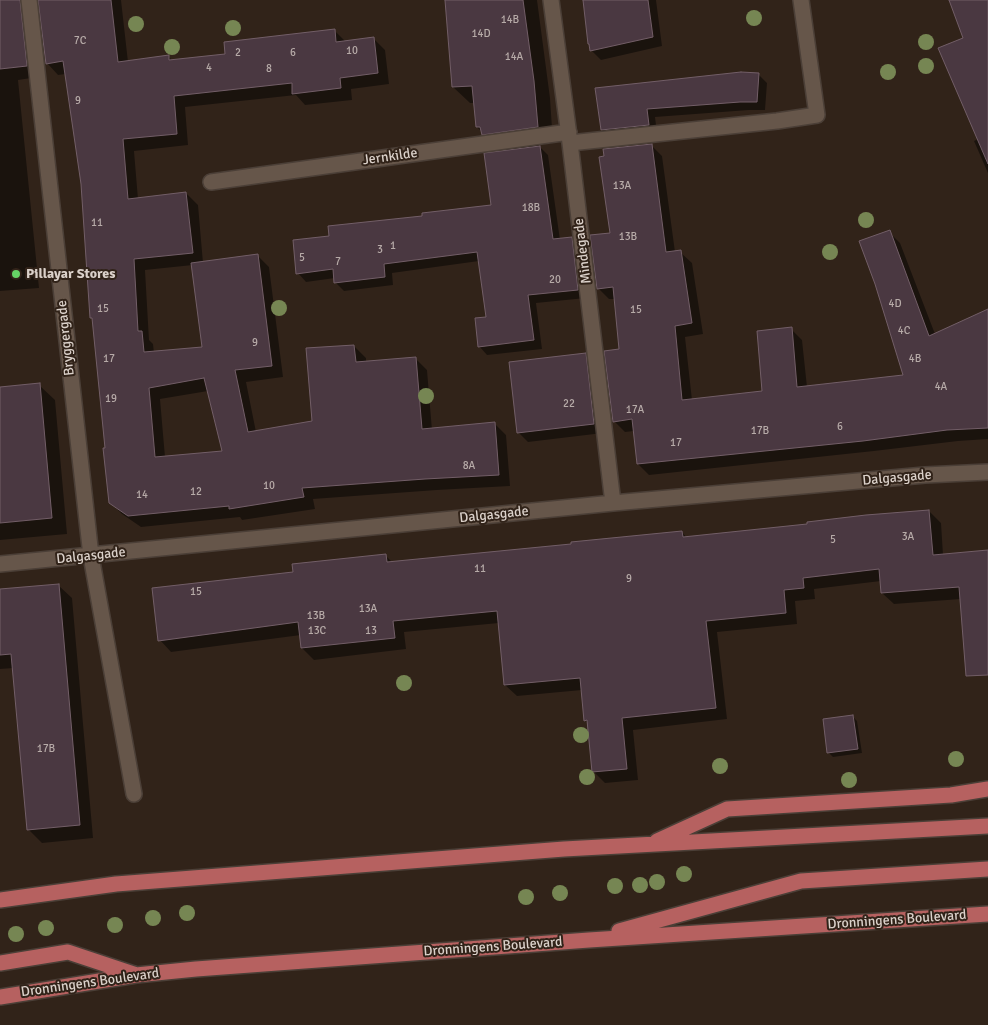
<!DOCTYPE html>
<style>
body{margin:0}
canvas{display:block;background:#312319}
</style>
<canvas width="988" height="1025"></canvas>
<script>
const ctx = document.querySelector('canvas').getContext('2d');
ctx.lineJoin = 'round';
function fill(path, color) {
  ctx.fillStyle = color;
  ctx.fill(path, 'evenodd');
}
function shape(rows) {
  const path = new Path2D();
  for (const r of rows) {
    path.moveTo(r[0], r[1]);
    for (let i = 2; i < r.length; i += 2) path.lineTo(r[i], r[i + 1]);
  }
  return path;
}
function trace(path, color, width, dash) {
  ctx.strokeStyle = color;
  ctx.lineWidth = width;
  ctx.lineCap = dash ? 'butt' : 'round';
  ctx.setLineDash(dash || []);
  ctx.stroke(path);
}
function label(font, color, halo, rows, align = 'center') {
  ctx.font = font + ' Signika,sans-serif';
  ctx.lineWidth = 4;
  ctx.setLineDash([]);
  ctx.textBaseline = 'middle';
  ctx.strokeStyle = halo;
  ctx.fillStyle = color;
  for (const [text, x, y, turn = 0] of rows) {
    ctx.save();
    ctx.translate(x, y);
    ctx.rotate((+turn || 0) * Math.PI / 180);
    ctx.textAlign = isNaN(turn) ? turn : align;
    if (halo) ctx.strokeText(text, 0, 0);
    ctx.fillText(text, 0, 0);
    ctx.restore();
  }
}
fill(shape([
 [0,0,121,0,128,62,168,56,173,61,226,55,334,30,346,42,374,39,385,50,389,84,351,89,352,100,305,105,296,95,185,107,188,145,134,151,138,199,186,193,198,205,203,263,258,256,269,267,283,377,246,382,256,432,313,422,354,346,366,358,366,363,415,358,427,370,432,430,494,423,506,435,510,486,437,490,313,499,315,509,242,520,240,517,141,527,122,514,110,502,106,449,93,319,91,317,82,184,66,74,58,75,47,63,40,2,35,4,38,77,18,80,39,288,0,291],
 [193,265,204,348,154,353,153,344,149,340,145,270],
 [208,391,224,452,165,457,160,399],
 [446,0,537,0,550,98,553,143,538,145,548,155,560,240,571,239,580,247,586,298,536,303,542,349,487,355,479,346,487,319,479,261,392,273,393,285,344,291,336,283,335,278,306,282,298,273,331,237,423,217,493,206,501,152,483,134,482,132,477,127,475,103,470,103,453,87],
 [584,0,656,0,662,46,601,60,591,50],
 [950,0,988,0,988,173,974,141,978,139,964,38],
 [758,74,767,83,765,110,749,110,655,117,657,133,611,138,602,130,596,89],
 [651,145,662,156,675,252,680,252,692,263,703,334,685,337,692,400,764,392,791,329,802,340,807,387,904,376,889,232,900,243,935,334,988,310,988,439,958,441,874,451,649,475,638,464,634,431,625,432,614,421,620,350,615,299,609,299,598,288],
 [585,354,595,364,603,433,528,442,518,432],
 [39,385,55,400,67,534,0,540,0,389],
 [929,511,941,523,943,555,988,551,988,638,961,599,894,604,882,593,881,581,814,589,815,599,795,601,797,624,717,632,727,719,633,730,638,780,605,783,594,772,589,724,585,720,582,690,517,696,505,685,499,623,404,632,406,649,314,660,302,648,301,635,171,652,160,640,294,573,385,555,393,563,682,532,687,538],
 [58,585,72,598,93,838,42,843,28,829,14,668,0,669,0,590],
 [853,717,857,721,862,753,833,757,828,752]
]), '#0007');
const building = shape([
 [0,0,20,0,27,66,0,69,0,0],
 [38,0,111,0,118,62,169,55,169,60,225,54,224,42,335,29,336,42,374,37,378,73,340,78,341,88,292,94,292,83,174,96,177,134,123,139,128,199,186,192,193,253,134,259,138,331,142,331,144,352,202,347,191,263,258,254,272,366,235,370,248,432,312,421,306,348,354,345,356,362,416,357,422,429,495,422,499,475,425,479,302,488,304,497,229,509,229,506,128,516,109,503,103,448,105,448,92,318,90,318,81,184,63,61,46,64,38,0],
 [204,378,222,451,155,457,149,388,204,378],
 [445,0,523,0,534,81,538,127,482,135,480,127,476,127,472,86,452,87,445,0],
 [583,0,648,0,653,37,590,51,589,44,588,44,583,0],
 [949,0,988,0,988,164,938,48,963,38,949,0],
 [741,72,759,73,757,102,740,102,647,109,649,125,601,130,595,88,741,72],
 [652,144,666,252,681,250,692,323,675,326,682,400,762,391,757,331,792,327,797,387,903,375,875,284,859,241,890,230,929,336,988,309,988,428,947,430,863,441,637,464,632,419,613,422,604,351,619,349,613,287,597,289,590,235,610,233,599,157,604,156,603,149,652,144],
 [540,146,553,239,572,237,578,290,528,295,534,340,478,347,475,318,486,317,477,252,384,264,385,277,334,283,333,269,296,274,293,240,329,236,328,226,422,216,422,213,491,205,484,153,540,146],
 [586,353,594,424,517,433,509,362,586,353],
 [40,383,52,518,0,523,0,387,40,383],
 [929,510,933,555,988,550,988,675,966,676,959,587,881,593,879,569,803,578,804,588,784,590,786,613,706,621,716,708,622,718,627,769,592,772,587,720,584,721,580,678,504,685,497,611,393,621,395,638,301,648,298,622,158,641,152,588,293,572,292,564,386,554,387,562,571,544,571,542,682,531,683,537,807,524,807,522,866,515,929,510],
 [59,584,80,825,27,830,11,654,0,655,0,589,59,584],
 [853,715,858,749,827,753,823,719,853,715]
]);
fill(building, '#4a3841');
trace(building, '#725e67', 1);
const minor = shape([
 [29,0,91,556,134,794],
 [551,0,570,143,613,503],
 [570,143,777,121,817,115,801,0],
 [211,182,569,132],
 [0,564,613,503,925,475,988,472]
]);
const major = shape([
 [657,841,727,809,951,795,988,789],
 [0,900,116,884,564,849,988,826],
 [619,931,801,881,988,869],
 [0,963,68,952,134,974],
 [0,997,136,975,196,969,589,940,988,914]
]);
trace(minor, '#4b3f37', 18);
trace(major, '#4b3f37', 18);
trace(minor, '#66564a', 15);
trace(major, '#b66160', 15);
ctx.fillStyle = '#768653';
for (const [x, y] of [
 [754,18],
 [136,24],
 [233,28],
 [926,42],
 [172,47],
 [926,66],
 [888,72],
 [866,220],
 [830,252],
 [279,308],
 [426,396],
 [404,683],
 [581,735],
 [956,759],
 [720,766],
 [587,777],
 [849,780],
 [684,874],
 [657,882],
 [640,885],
 [615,886],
 [560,893],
 [526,897],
 [187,913],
 [153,918],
 [115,925],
 [46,928],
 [16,934]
]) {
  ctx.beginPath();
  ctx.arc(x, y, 8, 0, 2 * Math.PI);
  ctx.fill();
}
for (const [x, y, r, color] of [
 [16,274,5,"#66d466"]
]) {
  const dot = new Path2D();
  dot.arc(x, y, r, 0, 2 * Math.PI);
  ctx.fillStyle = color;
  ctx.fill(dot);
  trace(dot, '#312319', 2);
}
label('11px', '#b7aba8', null, [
 ["14B",510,20],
 ["14D",481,34],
 ["7C",80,41],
 ["10",352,51],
 ["2",238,53],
 ["6",293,53],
 ["14A",514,57],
 ["4",209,68],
 ["8",269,69],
 ["9",78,101],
 ["13A",622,186],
 ["18B",531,208],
 ["11",97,223],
 ["13B",628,237],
 ["1",393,246],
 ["3",380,250],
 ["5",302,258],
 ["7",338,262],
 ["20",555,280],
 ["4D",895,304],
 ["15",103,309],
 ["15",636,310],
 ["4C",904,331],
 ["9",255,343],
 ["17",109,359],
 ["4B",915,359],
 ["4A",941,387],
 ["19",111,399],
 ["22",569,404],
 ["17A",635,410],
 ["6",840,427],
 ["17B",760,431],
 ["17",676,443],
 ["8A",469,466],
 ["10",269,486],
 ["12",196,492],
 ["14",142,495],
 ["3A",908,537],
 ["5",833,540],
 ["11",480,569],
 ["9",629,579],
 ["15",196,592],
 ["13A",368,609],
 ["13B",316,616],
 ["13C",317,631],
 ["13",371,631],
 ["17B",46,749]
]);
label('14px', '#dbd1ca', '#312319', [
 ["Jernkilde",390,157,-8],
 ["Mindegade",583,251,-97],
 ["Bryggergade",66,338,-96],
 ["Dalgasgade",897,478,-5],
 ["Dalgasgade",494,515,-6],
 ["Dalgasgade",91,556,-6],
 ["Dronningens Boulevard",897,920,-4],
 ["Dronningens Boulevard",493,947,-4],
 ["Dronningens Boulevard",90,983,-8]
]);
label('bold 14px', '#dbd1ca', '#312319', [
 ["Pillayar Stores",26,274]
], 'left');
</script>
